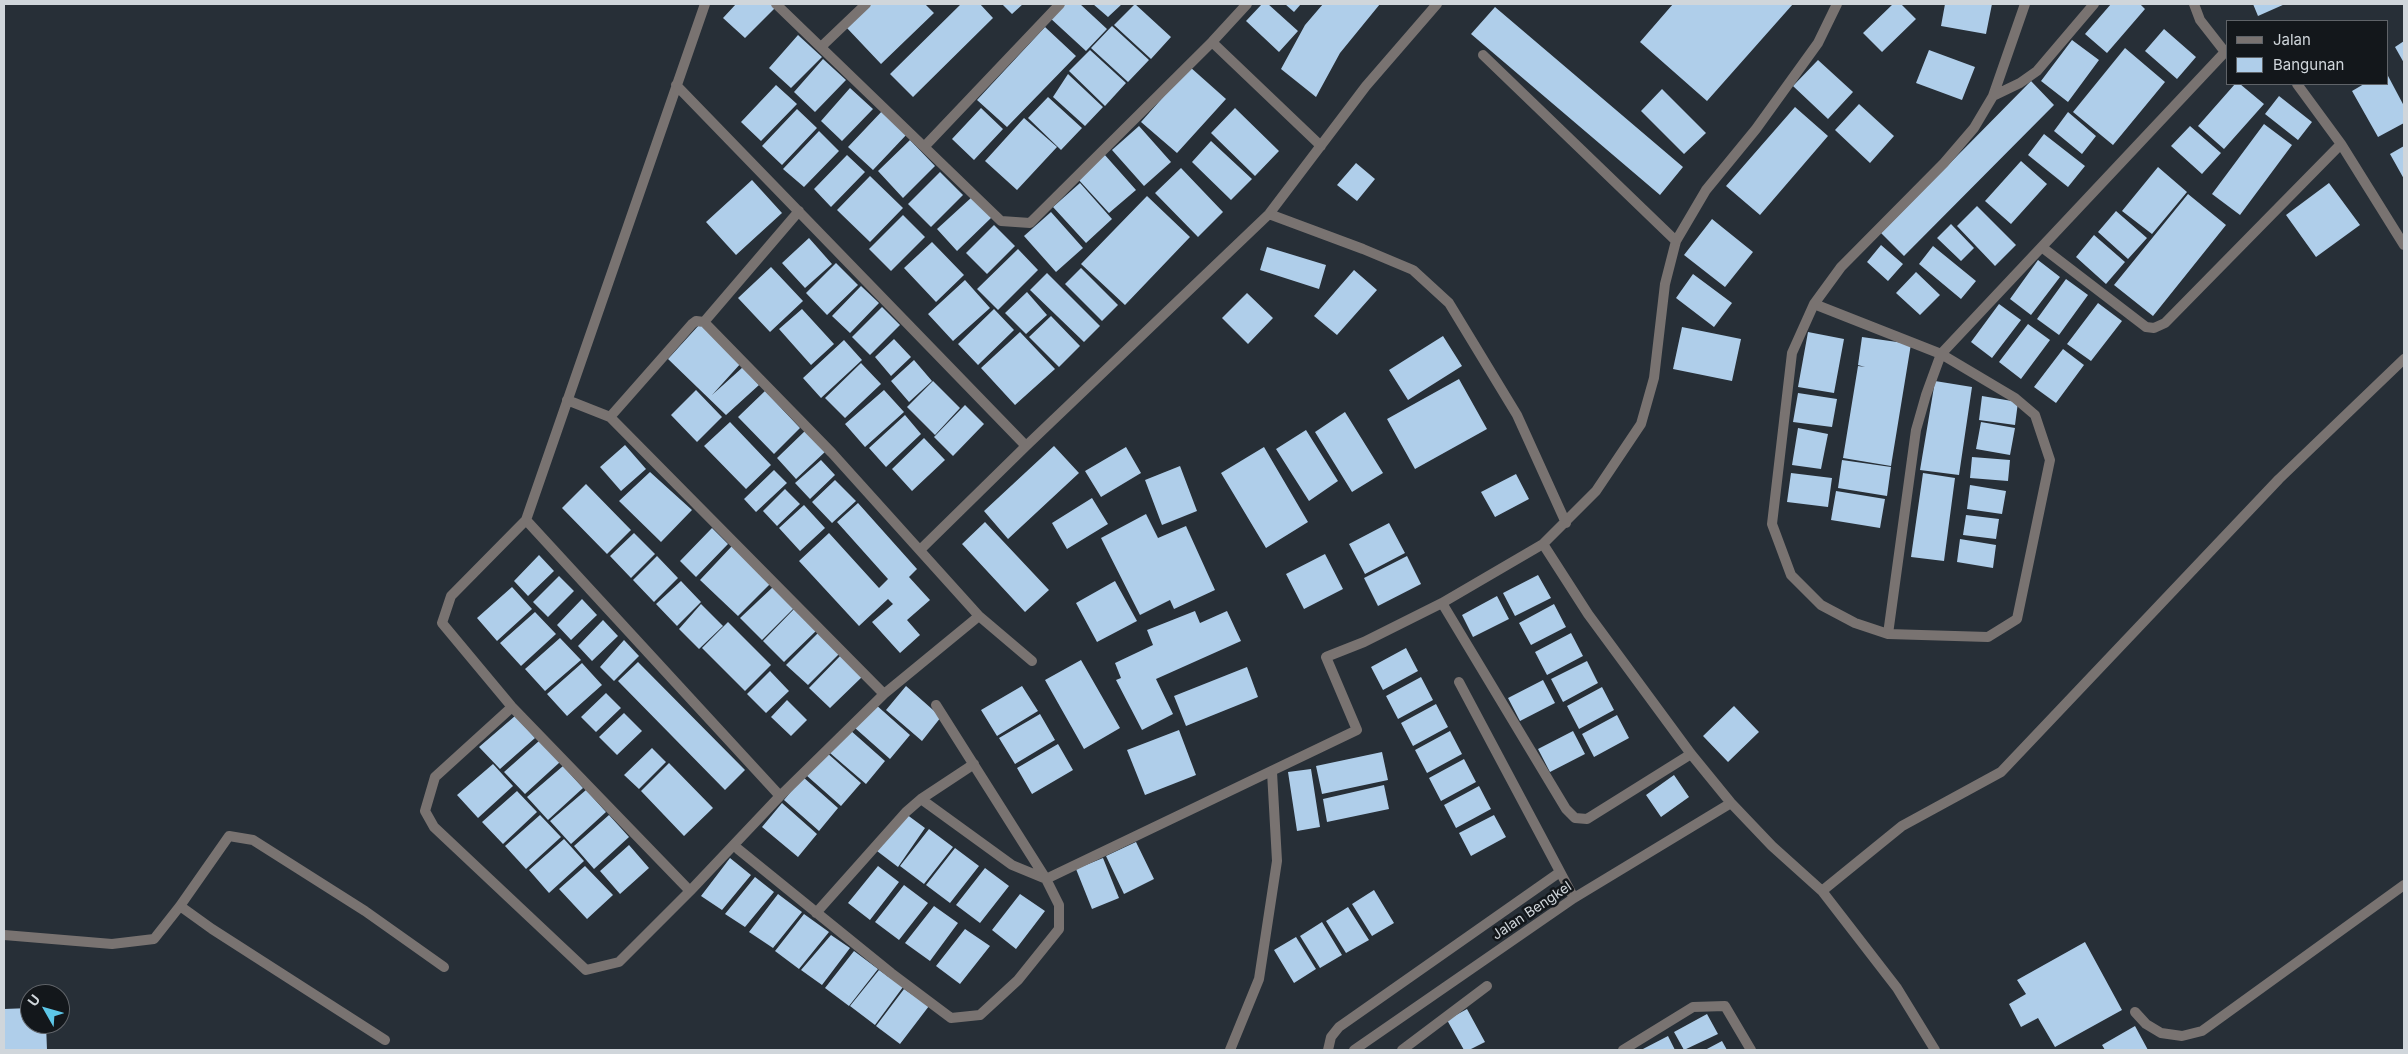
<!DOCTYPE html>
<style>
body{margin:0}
#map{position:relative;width:2408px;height:1054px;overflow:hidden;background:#272f37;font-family:Inter,sans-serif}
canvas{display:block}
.frame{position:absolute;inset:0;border:5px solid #d0d6db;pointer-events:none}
.legend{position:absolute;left:2226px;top:20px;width:162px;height:65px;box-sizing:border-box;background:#13171b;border:1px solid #5f6368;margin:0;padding:6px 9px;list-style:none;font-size:15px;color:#d0d6db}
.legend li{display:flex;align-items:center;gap:10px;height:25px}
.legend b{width:25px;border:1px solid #5f6368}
.north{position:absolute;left:20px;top:984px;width:50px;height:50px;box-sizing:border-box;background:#13171b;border:1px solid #5f6368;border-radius:50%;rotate:308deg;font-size:14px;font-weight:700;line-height:20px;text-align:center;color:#d0d6db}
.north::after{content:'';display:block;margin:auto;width:18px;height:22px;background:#5dc7e8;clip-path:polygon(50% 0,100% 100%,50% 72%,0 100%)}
</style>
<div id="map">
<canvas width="2408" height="1054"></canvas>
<div class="frame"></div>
<ul class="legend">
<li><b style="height:6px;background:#797371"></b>Jalan</li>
<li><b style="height:14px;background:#afceea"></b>Bangunan</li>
</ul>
<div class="north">U</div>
</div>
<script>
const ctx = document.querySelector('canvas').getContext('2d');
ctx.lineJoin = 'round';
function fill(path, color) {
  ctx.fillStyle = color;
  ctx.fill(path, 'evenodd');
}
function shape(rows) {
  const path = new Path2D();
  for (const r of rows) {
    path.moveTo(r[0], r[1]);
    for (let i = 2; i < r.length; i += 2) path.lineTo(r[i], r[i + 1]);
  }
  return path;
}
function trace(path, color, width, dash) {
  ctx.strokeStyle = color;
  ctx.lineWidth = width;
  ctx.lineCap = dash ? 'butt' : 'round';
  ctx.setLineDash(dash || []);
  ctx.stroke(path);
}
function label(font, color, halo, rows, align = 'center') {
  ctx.font = font + ' Inter,sans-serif';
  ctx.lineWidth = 5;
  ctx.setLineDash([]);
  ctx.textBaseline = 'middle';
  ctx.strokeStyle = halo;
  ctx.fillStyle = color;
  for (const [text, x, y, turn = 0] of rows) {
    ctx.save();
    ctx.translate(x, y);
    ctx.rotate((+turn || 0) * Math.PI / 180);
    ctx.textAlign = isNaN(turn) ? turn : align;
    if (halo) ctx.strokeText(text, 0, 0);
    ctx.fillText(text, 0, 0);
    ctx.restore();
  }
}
fill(shape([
 [736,4,773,4,776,7,745,38,723,18],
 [869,4,925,4,934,13,881,64,846,27],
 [961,4,980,4,993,18,913,97,890,74],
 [1002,4,1023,4,1012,14],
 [1062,4,1080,4,1107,29,1086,51,1049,17],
 [1093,4,1122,4,1108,17],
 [1135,4,1171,37,1151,59,1114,25],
 [1262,4,1268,4,1298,31,1279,52,1246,21],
 [1285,4,1301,4,1294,12],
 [1323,4,1380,4,1340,53,1316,97,1281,69,1305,25],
 [1673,4,1793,4,1707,101,1640,42],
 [1893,4,1901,4,1916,19,1882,52,1863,33],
 [1945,4,1992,4,1986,34,1941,26],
 [2111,4,2140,4,2145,9,2107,53,2085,34],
 [2253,4,2285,4,2258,16],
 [1495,7,1683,167,1660,195,1471,34],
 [1112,26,1149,60,1128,82,1091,48],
 [1045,27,1076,56,1007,127,977,100],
 [2164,29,2196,57,2177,79,2145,51],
 [798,35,822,57,791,88,769,68],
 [2072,40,2099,60,2068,102,2041,81],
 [2404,41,2404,63,2395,47],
 [2125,48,2165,82,2113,145,2073,112],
 [1090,50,1126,83,1105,106,1069,71],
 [1929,50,1975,67,1962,100,1916,83],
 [823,59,846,80,815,112,794,92],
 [1818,60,1853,92,1828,119,1793,86],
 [1190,67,1226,99,1177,153,1141,122],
 [1068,74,1103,107,1085,126,1053,97],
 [2387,74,2404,106,2404,123,2378,137,2352,91,2364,84,2387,84],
 [2031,81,2054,105,1904,256,1881,233],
 [2235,84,2240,84,2264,104,2224,149,2198,126],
 [776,85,797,104,761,141,741,122],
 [850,88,873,109,842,141,821,121],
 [1662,89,1706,133,1684,154,1641,111],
 [2279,96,2312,122,2298,140,2265,114],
 [1048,97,1082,128,1061,150,1028,118],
 [1859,104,1894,136,1870,163,1835,130],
 [1795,107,1828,136,1760,215,1726,186],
 [981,108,1003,129,974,160,952,139],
 [1235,108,1279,151,1255,176,1211,133],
 [797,109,817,128,782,165,762,146],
 [884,109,908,133,873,170,848,147],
 [2068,112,2096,136,2082,154,2054,131],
 [1024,118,1057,147,1017,190,985,161],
 [2264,124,2292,145,2240,215,2212,194],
 [1139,126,1171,162,1144,186,1112,150],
 [2190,126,2221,153,2202,174,2171,146],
 [819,131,839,151,804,187,783,169],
 [2044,134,2085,166,2068,187,2028,155],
 [910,140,935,166,903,198,878,171],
 [1211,141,1252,179,1231,200,1192,162],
 [2404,146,2404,179,2390,154],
 [1104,154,1136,190,1109,213,1077,178],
 [847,155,865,172,831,207,814,189],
 [2021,161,2047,184,2011,224,1985,201],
 [1356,163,1375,179,1357,201,1337,185],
 [2158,167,2187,192,2152,234,2122,211],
 [1181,168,1223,212,1198,237,1155,193],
 [940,172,963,195,931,227,908,204],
 [870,176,903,208,870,242,837,210],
 [752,180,782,213,736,255,706,222],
 [1080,183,1112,219,1086,243,1053,207],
 [2329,183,2360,225,2316,257,2286,215],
 [2188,194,2226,225,2153,316,2114,285],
 [1147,196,1190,237,1125,305,1081,264],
 [972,197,992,217,957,251,937,229],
 [1977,206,2016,245,1995,266,1957,226],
 [2116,211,2147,238,2128,259,2098,232],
 [1051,212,1083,248,1056,272,1024,236],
 [903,215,925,237,891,271,869,249],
 [1712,219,1753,252,1725,287,1684,255],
 [1951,224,1974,248,1961,261,1937,238],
 [994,225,1015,246,987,274,966,253],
 [2094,235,2125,262,2106,284,2076,257],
 [809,238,832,264,805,288,782,263],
 [932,242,964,275,936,302,904,268],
 [1881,245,1903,264,1888,281,1867,262],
 [1933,246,1976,281,1961,299,1919,264],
 [1267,247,1326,265,1319,289,1260,270],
 [1018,249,1038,270,998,310,977,289],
 [2038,260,2060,277,2031,315,2010,299],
 [836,263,858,285,827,315,806,293],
 [771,267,803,301,770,332,738,298],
 [1081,268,1118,305,1102,321,1065,284],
 [1354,270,1377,290,1337,335,1314,316],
 [1916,272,1940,295,1920,315,1896,293],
 [1047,273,1100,326,1084,342,1030,290],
 [1693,274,1732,303,1714,327,1676,298],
 [2066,279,2088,295,2059,335,2037,319],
 [965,280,990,308,953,341,928,314],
 [861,286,879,303,850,333,832,316],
 [1027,292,1047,315,1026,334,1005,313],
 [1247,293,1273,318,1248,344,1222,318],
 [2098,303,2122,321,2091,361,2067,344],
 [1999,304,2021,320,1992,358,1971,342],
 [882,307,900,325,870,355,852,337],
 [802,309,834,344,811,365,779,329],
 [994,309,1014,330,978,365,958,344],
 [1051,316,1080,346,1059,367,1029,337],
 [700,324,742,362,712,395,743,367,759,385,726,415,668,359],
 [2028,324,2050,340,2021,379,1999,362],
 [1682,327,1741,339,1732,381,1673,369],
 [1020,332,1055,369,1015,405,981,368],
 [1808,332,1844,339,1834,393,1798,387],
 [1443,336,1462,366,1408,400,1389,370],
 [1862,337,1911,344,1891,466,1843,458,1858,366,1865,367,1858,365],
 [894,339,911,357,891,376,875,357],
 [844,340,862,360,821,398,803,378],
 [2063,349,2084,365,2056,403,2034,387],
 [914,360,932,381,909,402,891,381],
 [861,363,881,384,845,418,825,398],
 [1459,379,1487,429,1415,469,1387,419],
 [933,381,960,408,935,435,907,407],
 [1935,381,1972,387,1959,475,1920,470],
 [696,390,722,417,697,442,671,415],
 [884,390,904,412,865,447,845,424],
 [765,391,800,428,774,454,738,417],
 [1798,393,1837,399,1832,427,1793,422],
 [1982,396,2018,402,2015,425,1979,420],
 [965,405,984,424,953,456,934,437],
 [1345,412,1383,473,1352,492,1315,432],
 [905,415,921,434,886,467,869,448],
 [730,422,771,465,746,489,704,446],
 [1981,422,2015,428,2010,455,1976,449],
 [1798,428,1828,434,1821,469,1792,465],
 [806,430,826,451,796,479,777,458],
 [1306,430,1338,481,1309,501,1276,449],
 [924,438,945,460,912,491,892,469],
 [625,445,646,469,621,491,600,467],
 [1054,446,1079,473,1008,539,984,511],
 [1126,447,1141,473,1101,497,1085,471],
 [1264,447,1308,522,1266,548,1221,473],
 [1972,457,2010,460,2008,481,1970,478],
 [821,460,835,475,810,499,795,483],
 [1842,460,1891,467,1887,496,1838,488],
 [1180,466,1197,511,1162,525,1145,480],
 [774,470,787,483,756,512,744,499],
 [650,472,692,510,661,542,619,501],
 [1791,473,1832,478,1828,507,1787,502],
 [1923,473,1955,478,1944,561,1911,557],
 [1516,474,1529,499,1495,517,1481,492],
 [835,480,856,501,832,523,812,502],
 [586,484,631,530,607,554,562,508],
 [1970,485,2006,491,2002,514,1967,509],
 [785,489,800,504,777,526,763,511],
 [1836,491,1885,499,1880,528,1831,520],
 [1092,498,1108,524,1067,549,1052,523],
 [858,503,917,569,909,577,930,600,907,620,920,635,900,653,872,622,893,604,888,599,859,626,799,561,829,533,879,588,888,579,837,522],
 [804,505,825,528,800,551,779,528],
 [1146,514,1158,538,1186,526,1215,590,1174,609,1170,600,1140,615,1101,538],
 [1966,515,1999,519,1996,539,1963,535],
 [985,522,1049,590,1025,612,962,544],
 [1389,523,1405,553,1365,574,1349,544],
 [712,528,728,544,696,577,680,561],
 [634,533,655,554,631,578,610,556],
 [1960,539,1996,545,1993,568,1957,562],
 [732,546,771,583,738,616,700,580],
 [1325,554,1343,589,1304,609,1286,574],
 [539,555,554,571,528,596,514,581],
 [657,556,678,578,654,602,633,580],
 [1407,556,1421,584,1378,606,1364,578],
 [1538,575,1551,598,1515,616,1503,593],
 [559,576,574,591,548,617,533,602],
 [681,581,701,602,677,626,656,604],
 [1115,581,1137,621,1097,642,1076,603],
 [774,586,795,607,762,640,740,618],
 [512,587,532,609,497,641,477,618],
 [1497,596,1509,619,1473,637,1462,615],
 [582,599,597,615,571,640,557,625],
 [701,604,723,626,699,649,679,629],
 [1554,604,1566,627,1531,645,1519,623],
 [796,607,818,629,784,662,763,641],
 [1195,611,1200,623,1227,611,1241,641,1156,679,1173,714,1142,730,1116,680,1121,678,1115,663,1153,645,1147,630],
 [535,612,556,634,521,666,500,643],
 [603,620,618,636,592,661,578,646],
 [728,622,771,665,745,691,702,648],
 [820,631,841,652,808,685,786,665],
 [1571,633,1583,656,1547,675,1535,652],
 [560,638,581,660,545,691,525,669],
 [624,640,639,656,614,681,600,667],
 [1406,648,1418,671,1383,690,1371,667],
 [842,654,864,675,830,708,809,688],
 [1081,660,1120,728,1084,749,1045,680],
 [1587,661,1598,683,1563,702,1551,679],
 [638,662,745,770,725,790,618,681],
 [582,663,602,685,567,716,547,694],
 [1247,667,1258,697,1186,726,1174,696],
 [770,671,789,691,766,713,747,694],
 [1421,677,1433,700,1398,719,1386,696],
 [1543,680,1555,703,1520,721,1508,698],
 [906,686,941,717,922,741,886,710],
 [1022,686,1038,711,997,736,981,710],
 [1602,687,1614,710,1579,729,1567,706],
 [606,693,621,708,596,732,581,717],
 [787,700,807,720,791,736,771,717],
 [875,704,910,735,890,759,855,728],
 [1436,704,1448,727,1413,746,1401,723],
 [1734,706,1759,732,1728,762,1703,736],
 [624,713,642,731,617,755,599,737],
 [1040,714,1055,740,1015,764,999,738],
 [1617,715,1629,738,1594,757,1582,734],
 [515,716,535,738,500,769,479,747],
 [850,730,885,761,866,784,830,753],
 [1179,730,1196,775,1145,795,1127,750],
 [1450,731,1462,754,1427,773,1415,750],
 [1573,731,1585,754,1550,772,1538,749],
 [539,741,560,762,525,794,504,772],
 [1058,744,1073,770,1032,794,1017,768],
 [652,748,666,762,639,789,624,775],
 [826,752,861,783,841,806,806,775],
 [1382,752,1388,780,1322,794,1316,766],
 [1464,759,1476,782,1441,801,1429,778],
 [669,763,713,808,684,836,641,791],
 [493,764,513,786,478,818,457,795],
 [563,766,583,788,548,820,527,797],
 [1311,769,1320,827,1297,831,1288,772],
 [1674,775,1689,797,1661,817,1646,795],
 [803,777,838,808,819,831,784,800],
 [1384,785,1389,809,1327,822,1323,799],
 [1479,786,1491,809,1456,828,1444,805],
 [586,790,606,812,571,844,550,821],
 [517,791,537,812,503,844,482,822],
 [782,803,817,834,798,857,762,827],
 [906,814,925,828,898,867,877,851],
 [540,815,561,837,526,869,505,846],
 [609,815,629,837,594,869,574,846],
 [1494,815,1506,837,1471,856,1459,833],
 [929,829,953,847,924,884,900,866],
 [564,839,584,861,549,893,529,870],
 [1136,842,1154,879,1124,894,1106,856],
 [629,845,649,868,620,894,600,871],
 [955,848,979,866,950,903,926,885],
 [730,858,751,875,722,910,701,896],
 [1103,858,1119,898,1092,909,1076,869],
 [585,866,613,895,587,919,559,889],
 [878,866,899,882,870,920,848,903],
 [985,868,1009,886,980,923,956,905],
 [755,877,774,892,745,927,725,914],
 [904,885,928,903,899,940,875,922],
 [1374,890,1394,923,1372,936,1352,904],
 [778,894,802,912,773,948,749,932],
 [1020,894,1045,911,1016,949,992,930],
 [934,906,958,923,930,961,905,943],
 [1348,907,1369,940,1346,953,1326,921],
 [804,914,829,932,799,969,775,951],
 [1322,922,1342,955,1320,968,1300,936],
 [965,929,990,946,960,984,936,966],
 [831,935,850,948,822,985,801,970],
 [1296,937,1316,969,1294,983,1274,950],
 [2085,942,2122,1010,2055,1047,2038,1018,2021,1027,2009,1004,2026,994,2017,980],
 [854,951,878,969,849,1006,825,988],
 [879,970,903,987,875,1025,850,1006],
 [904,989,929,1006,900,1044,876,1026],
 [30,1008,30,1024,46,1024,47,1050,4,1050,4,1009],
 [1467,1009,1485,1042,1469,1050,1464,1050,1447,1020],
 [1707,1014,1718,1034,1684,1050,1674,1032],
 [2135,1026,2148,1050,2105,1050,2102,1045],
 [1668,1036,1675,1050,1641,1050],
 [1722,1041,1727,1050,1705,1050]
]), '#afceea');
trace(shape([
 [2135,1012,2146,1024,2161,1033,2182,1036,2202,1031,2404,885]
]), '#797371', 10);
trace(shape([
 [705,4,526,520,451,596,442,623,512,707,690,891,780,796,884,694],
 [776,4,1001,221,1030,223,1212,42,1247,4],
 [2194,4,2200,20,2225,52,2227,52],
 [1212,42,1321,146],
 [822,46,866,4],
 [1483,55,1676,241],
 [2297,84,2341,144,2404,245],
 [676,85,1026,446],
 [1993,96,2020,83,2037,71,2094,4],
 [925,146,1060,4],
 [1269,214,1363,249,1413,270,1449,303,1517,415,1566,523],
 [2043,248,2146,327,2154,328,2165,323,2341,144],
 [1814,304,1941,354,2015,398,2035,415,2050,460,2017,619,1988,637,1888,634,1855,623,1821,605,1791,575,1772,524,1792,353,1814,304,1841,267,1944,163,1974,128,1993,96,2025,4],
 [704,322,799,211],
 [567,400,610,417,884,694,979,616,832,453,704,322,696,321,692,324,610,417],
 [526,520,780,796],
 [920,550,1026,446,1269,214,1366,86,1437,4],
 [1442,603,1566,809,1575,818,1587,819,1691,754],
 [979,616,1032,661],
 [1888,634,1916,430,1926,395,1941,354,2225,52],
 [1459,682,1574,898],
 [512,707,435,777,425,811,434,827,586,970,619,962,690,891],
 [921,799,1012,865,1046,879,1357,730,1326,657,1364,642,1442,603,1543,544],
 [738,849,891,973,951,1018,980,1015,1018,980,1059,929,1059,905,1046,879,936,705],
 [1822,891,1772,846,1731,803,1691,754,1588,614,1543,544,1596,491,1641,424,1654,378,1665,284,1676,241,1706,190,1756,129,1818,43,1837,4],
 [180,906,212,929,385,1040],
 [816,913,906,812,921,799,974,764],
 [4,935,112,944,154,939,180,906,229,836,253,840,365,911,444,967],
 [1230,1050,1259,979,1277,861,1272,772],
 [1328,1050,1331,1037,1339,1027,1560,872],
 [1354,1050,1574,898,1731,803],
 [1402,1050,1487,986],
 [1623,1050,1693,1007,1725,1006,1751,1050],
 [1935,1050,1897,988,1822,891,1902,826,2001,772,2279,479,2404,359]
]), '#797371', 10);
label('14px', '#d0d6db', '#13171b', [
 ["Jalan Bengkel",1532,911,-34]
]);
</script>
